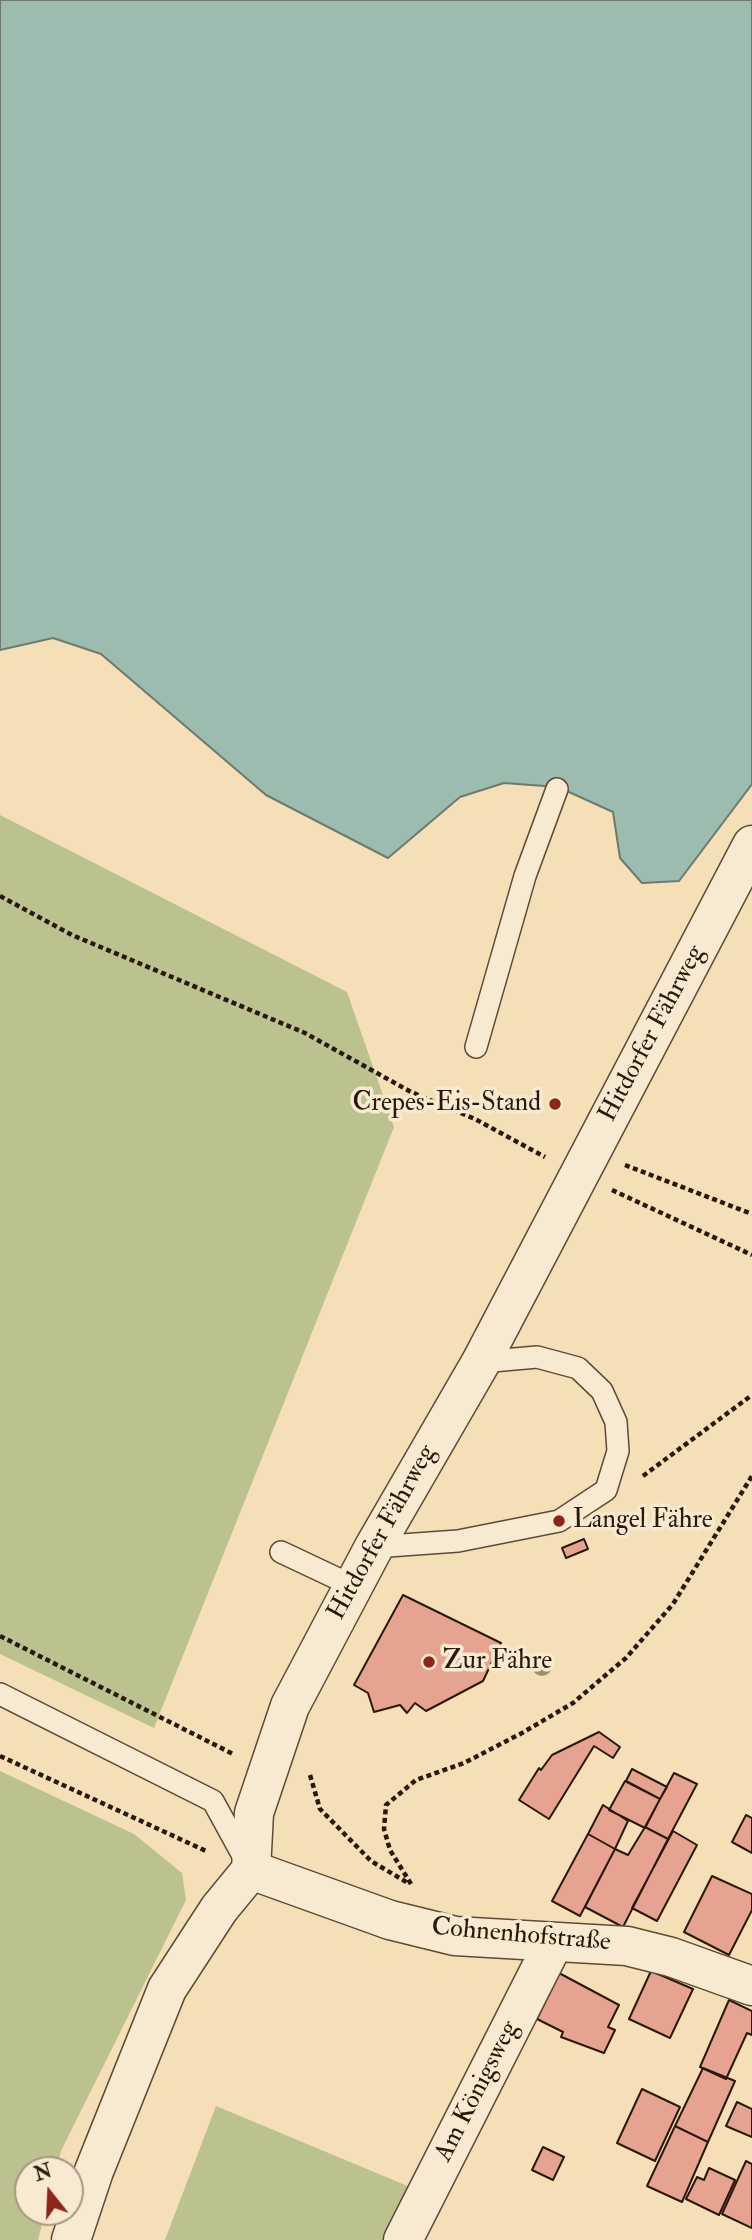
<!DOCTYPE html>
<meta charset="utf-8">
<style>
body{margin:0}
#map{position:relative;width:752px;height:2240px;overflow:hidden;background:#f4dfb6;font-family:"IM FELL Double Pica",serif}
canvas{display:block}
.north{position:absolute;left:14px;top:2156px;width:70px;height:70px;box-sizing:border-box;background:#f8ead0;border:2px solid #a69682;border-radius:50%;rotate:342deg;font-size:19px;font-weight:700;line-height:28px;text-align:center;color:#2b180d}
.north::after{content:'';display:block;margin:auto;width:24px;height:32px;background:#8f2418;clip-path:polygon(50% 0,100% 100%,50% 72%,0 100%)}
</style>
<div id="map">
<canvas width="752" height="2240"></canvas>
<div class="north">N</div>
</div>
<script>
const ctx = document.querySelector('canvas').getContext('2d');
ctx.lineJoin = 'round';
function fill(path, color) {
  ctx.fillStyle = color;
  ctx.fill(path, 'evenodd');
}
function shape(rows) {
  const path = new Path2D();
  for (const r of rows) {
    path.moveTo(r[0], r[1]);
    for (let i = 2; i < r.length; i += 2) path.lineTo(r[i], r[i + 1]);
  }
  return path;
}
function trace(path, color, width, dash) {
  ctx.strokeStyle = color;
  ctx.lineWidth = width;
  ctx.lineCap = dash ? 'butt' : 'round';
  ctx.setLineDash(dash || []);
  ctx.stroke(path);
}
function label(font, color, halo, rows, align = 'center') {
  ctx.font = font + ' "IM FELL Double Pica",serif';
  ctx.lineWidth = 7;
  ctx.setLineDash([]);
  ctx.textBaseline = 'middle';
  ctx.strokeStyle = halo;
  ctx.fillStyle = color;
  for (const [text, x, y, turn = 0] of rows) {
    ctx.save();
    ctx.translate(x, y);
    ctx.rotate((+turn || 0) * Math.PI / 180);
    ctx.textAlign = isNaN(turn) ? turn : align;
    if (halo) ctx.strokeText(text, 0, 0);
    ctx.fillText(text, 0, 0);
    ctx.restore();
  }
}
fill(shape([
 [0,815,347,992,394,1127,154,1728,0,1654],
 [0,1771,134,1834,182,1873,186,1900,61,2151,56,2170,28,2170,28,2212,45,2212,38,2240,0,2240],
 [216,2106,410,2187,385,2240,165,2240]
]), '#bbc28e');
const water = shape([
 [0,0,752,0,752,784,679,881,642,883,620,858,613,812,558,787,504,783,460,797,388,858,266,795,101,654,53,638,0,650,0,0]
]);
fill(water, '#9cbcaf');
trace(water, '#6f7a6e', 2);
const building = shape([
 [584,1539,588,1549,566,1558,562,1548,584,1539],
 [403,1595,501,1643,483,1681,426,1711,415,1703,407,1713,400,1705,374,1712,368,1693,354,1685,403,1595],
 [599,1732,620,1747,613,1758,594,1746,549,1819,519,1800,539,1768,541,1770,552,1755,599,1732],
 [632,1769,667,1787,660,1799,626,1781,632,1769],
 [674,1773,697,1784,668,1839,645,1827,674,1773],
 [625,1781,660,1799,645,1828,609,1810,625,1781],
 [603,1805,628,1821,615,1849,588,1834,603,1805],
 [746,1815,752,1818,752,1853,732,1842,746,1815],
 [645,1827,668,1839,623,1927,585,1907,615,1849,628,1855,645,1827],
 [673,1831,697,1845,657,1921,632,1908,673,1831],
 [588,1834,615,1849,580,1916,552,1901,588,1834],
 [712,1876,752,1894,752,1910,729,1955,684,1932,712,1876],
 [651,1971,693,1989,670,2038,629,2019,651,1971],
 [559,1973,619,2005,608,2027,615,2030,604,2053,561,2037,563,2032,537,2019,559,1973],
 [729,2000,752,2011,752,2035,747,2033,726,2079,700,2067,729,2000],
 [703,2068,735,2081,708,2142,675,2126,703,2068],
 [642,2089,680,2107,655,2161,617,2143,642,2089],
 [737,2102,752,2109,752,2137,726,2126,737,2102],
 [675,2126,708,2142,682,2202,647,2186,675,2126],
 [543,2147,564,2157,553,2180,532,2170,543,2147],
 [746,2161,752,2164,752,2228,722,2214,746,2161],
 [709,2168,735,2180,719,2215,686,2199,697,2177,704,2180,709,2168]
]);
fill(building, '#e6a390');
trace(building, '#2b180d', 2);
const service = shape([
 [476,1047,525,876,557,789],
 [374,1547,458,1541,559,1521,606,1490,618,1451,616,1422,602,1391,578,1368,537,1357,481,1362],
 [281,1552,353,1586],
 [0,1694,213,1801,247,1863]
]);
const minor = shape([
 [251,1870,390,1920,455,1936,627,1946,671,1957,752,1986],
 [403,2240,553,1944]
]);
const tertiary = shape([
 [71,2240,94,2171,167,1989,219,1909,251,1870,254,1813,290,1706,374,1547,481,1362,752,845]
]);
trace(service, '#5d4a37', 24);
trace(minor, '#5d4a37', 41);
trace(tertiary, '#5d4a37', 41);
trace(shape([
 [0,896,72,935,305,1033,411,1092,475,1119,545,1157],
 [625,1165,752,1214],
 [612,1190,752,1255],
 [643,1476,752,1395],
 [0,1636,235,1755],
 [0,1756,206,1851],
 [310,1775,320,1809,371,1861,408,1883],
 [411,1884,390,1850,384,1829,386,1805,416,1780,464,1763,522,1733,573,1703,626,1658,673,1604,752,1476]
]), '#2b180d', 4.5, [5, 3.5]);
trace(service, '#f8ead0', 21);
trace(minor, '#f8ead0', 38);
trace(tertiary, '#f8ead0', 38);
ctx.fillStyle = '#9d8e6e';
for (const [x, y] of [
 [542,1666]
]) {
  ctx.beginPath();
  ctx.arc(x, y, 10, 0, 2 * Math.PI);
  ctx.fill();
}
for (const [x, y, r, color] of [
 [555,1104,7,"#8f2418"],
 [559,1521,7,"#8f2418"],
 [429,1662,7,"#8f2418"]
]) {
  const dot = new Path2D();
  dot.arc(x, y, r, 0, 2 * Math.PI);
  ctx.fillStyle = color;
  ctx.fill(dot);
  trace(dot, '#f8ead0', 2.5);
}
label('26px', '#2b180d', '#f8ead0', [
 ["Hitdorfer Fährweg",653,1034,-62],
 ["Hitdorfer Fährweg",383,1533,-61],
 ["Cohnenhofstraße",521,1936,5],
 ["Am Königsweg",478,2092,-63]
]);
label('26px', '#2b180d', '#f8ead0', [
 ["Crepes-Eis-Stand",541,1104,"right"],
 ["Langel Fähre",573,1521],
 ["Zur Fähre",443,1662]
], 'left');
</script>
